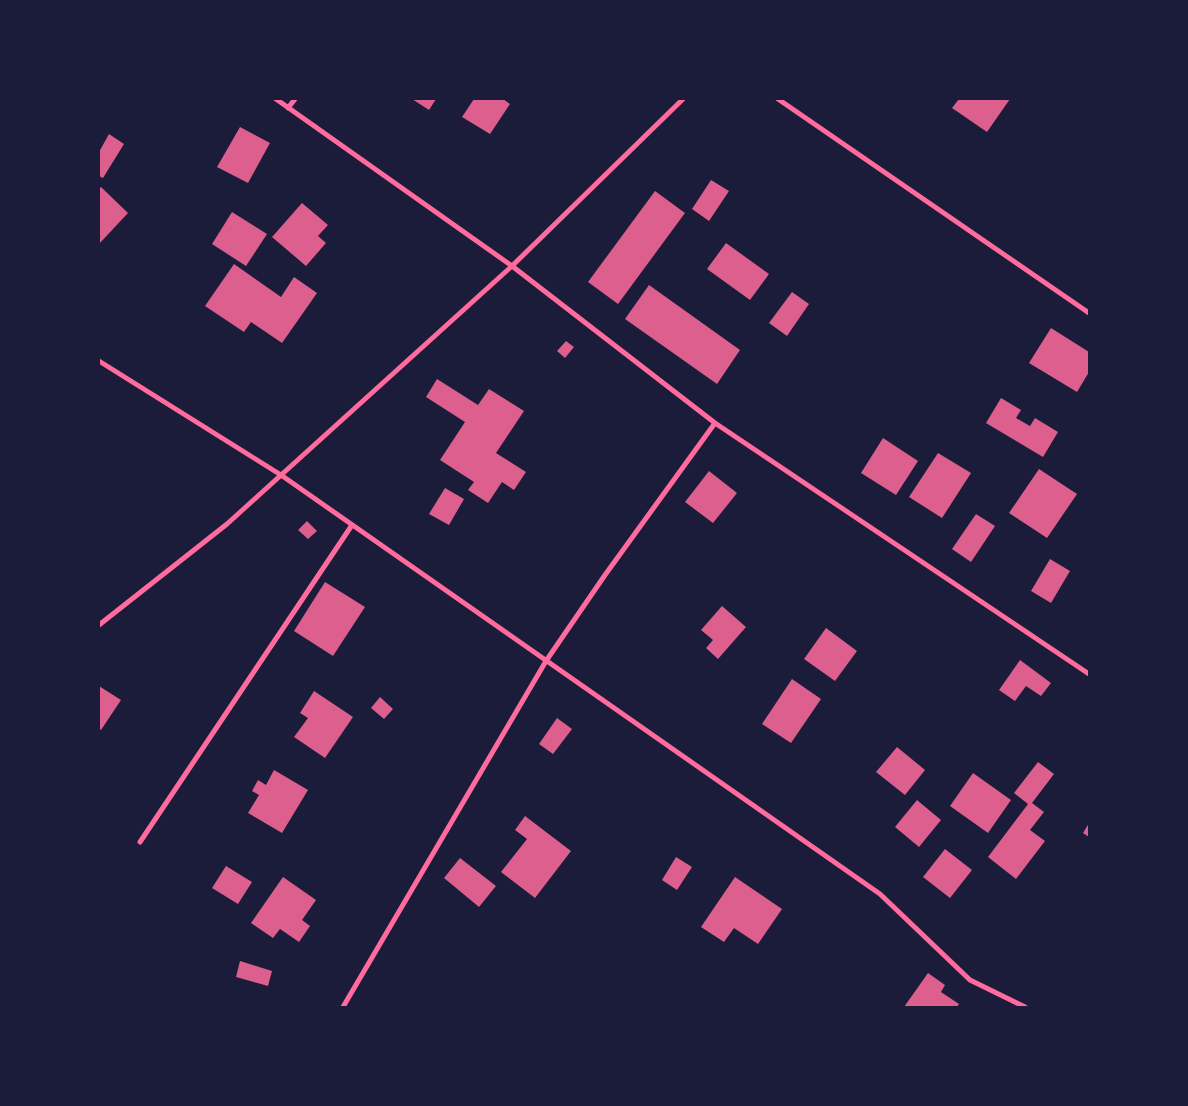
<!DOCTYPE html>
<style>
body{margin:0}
#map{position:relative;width:1188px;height:1106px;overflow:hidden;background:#1b1b3a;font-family:"DM Sans",sans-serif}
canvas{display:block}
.frame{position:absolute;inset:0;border:100px solid #1b1b3a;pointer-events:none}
</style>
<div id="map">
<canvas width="1188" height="1106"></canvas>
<div class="frame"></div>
</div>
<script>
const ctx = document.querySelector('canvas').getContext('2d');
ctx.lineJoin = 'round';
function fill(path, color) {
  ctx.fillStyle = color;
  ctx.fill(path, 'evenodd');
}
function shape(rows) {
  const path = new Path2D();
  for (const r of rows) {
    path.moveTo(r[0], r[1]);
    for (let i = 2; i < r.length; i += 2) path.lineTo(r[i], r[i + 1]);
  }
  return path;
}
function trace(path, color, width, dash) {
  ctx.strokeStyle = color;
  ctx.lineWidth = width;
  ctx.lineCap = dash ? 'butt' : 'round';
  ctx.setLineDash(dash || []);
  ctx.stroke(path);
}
fill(shape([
 [412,99,436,99,429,110],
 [474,99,503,99,510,104,490,134,462,117],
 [959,99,1010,99,987,132,952,108],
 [240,127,270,143,248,183,217,167],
 [109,134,124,144,103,178,99,176,99,152],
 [711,180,729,191,709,221,692,209],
 [101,187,128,213,99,244,99,189],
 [655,191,685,213,618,304,588,282],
 [302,203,328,225,318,236,326,243,306,266,272,237],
 [232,212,267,234,246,266,212,244],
 [726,243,769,274,750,300,707,269],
 [234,264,281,297,294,277,317,293,282,343,251,322,244,332,205,306],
 [649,285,740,350,717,384,625,319],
 [792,292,809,304,787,336,769,323],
 [1051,328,1089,352,1089,372,1077,392,1029,363],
 [566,341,574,347,565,358,557,351],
 [437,379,478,405,489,389,524,411,496,453,526,472,514,490,502,482,488,503,468,490,474,482,440,460,465,422,426,397],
 [1001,398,1021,410,1016,418,1030,426,1035,418,1058,432,1043,457,986,423],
 [883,438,918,461,896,495,861,473],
 [938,453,971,473,942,518,909,497],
 [1039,469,1077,494,1047,538,1009,513],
 [709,471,737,493,713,523,685,502],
 [445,488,464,499,449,525,429,514],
 [976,514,995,526,971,562,952,549],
 [307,521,317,531,308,539,298,530],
 [1050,559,1070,571,1051,603,1031,591],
 [325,582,365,607,333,656,294,631],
 [722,606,746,627,718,659,706,648,713,640,701,630],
 [826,628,857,651,835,681,804,659],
 [1020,660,1051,683,1041,696,1026,686,1015,701,999,690],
 [792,679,821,699,791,743,762,724],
 [99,686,121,700,101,730,99,728],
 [314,691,353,717,325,758,294,737,308,718,300,713],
 [380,697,393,709,384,719,371,708],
 [557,718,572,729,553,754,539,744],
 [897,747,925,770,905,795,876,772],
 [1038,762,1054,774,1032,803,1044,812,1030,830,1045,841,1016,879,988,857,1028,804,1014,793],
 [274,770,308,790,282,833,248,813,259,795,252,791,258,780,266,785],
 [973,773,1011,800,988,833,950,806],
 [917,800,941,820,919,847,895,827],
 [525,816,571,851,535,898,501,872,527,839,515,830],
 [1089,823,1089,837,1083,833],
 [945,849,972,870,950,898,923,877],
 [676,857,692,867,677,890,662,880],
 [460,858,496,886,479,907,444,878],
 [226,866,252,882,238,904,212,888],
 [283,877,316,900,302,920,310,926,299,942,280,929,273,938,251,923],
 [735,877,782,909,758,944,734,928,724,942,701,927],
 [240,961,272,971,268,986,236,977],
 [928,973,945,985,941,992,959,1004,957,1007,904,1007]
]), '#dd5f8e');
trace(shape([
 [276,99,512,266,715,423,1089,674],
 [778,99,1089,313],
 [288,108,295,99],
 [99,361,281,475,880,894,970,980,1025,1007],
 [99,625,227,524,512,266,683,99],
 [140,842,352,525],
 [343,1007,546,661,605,575,715,423]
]), '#ff6b9d', 5);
</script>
